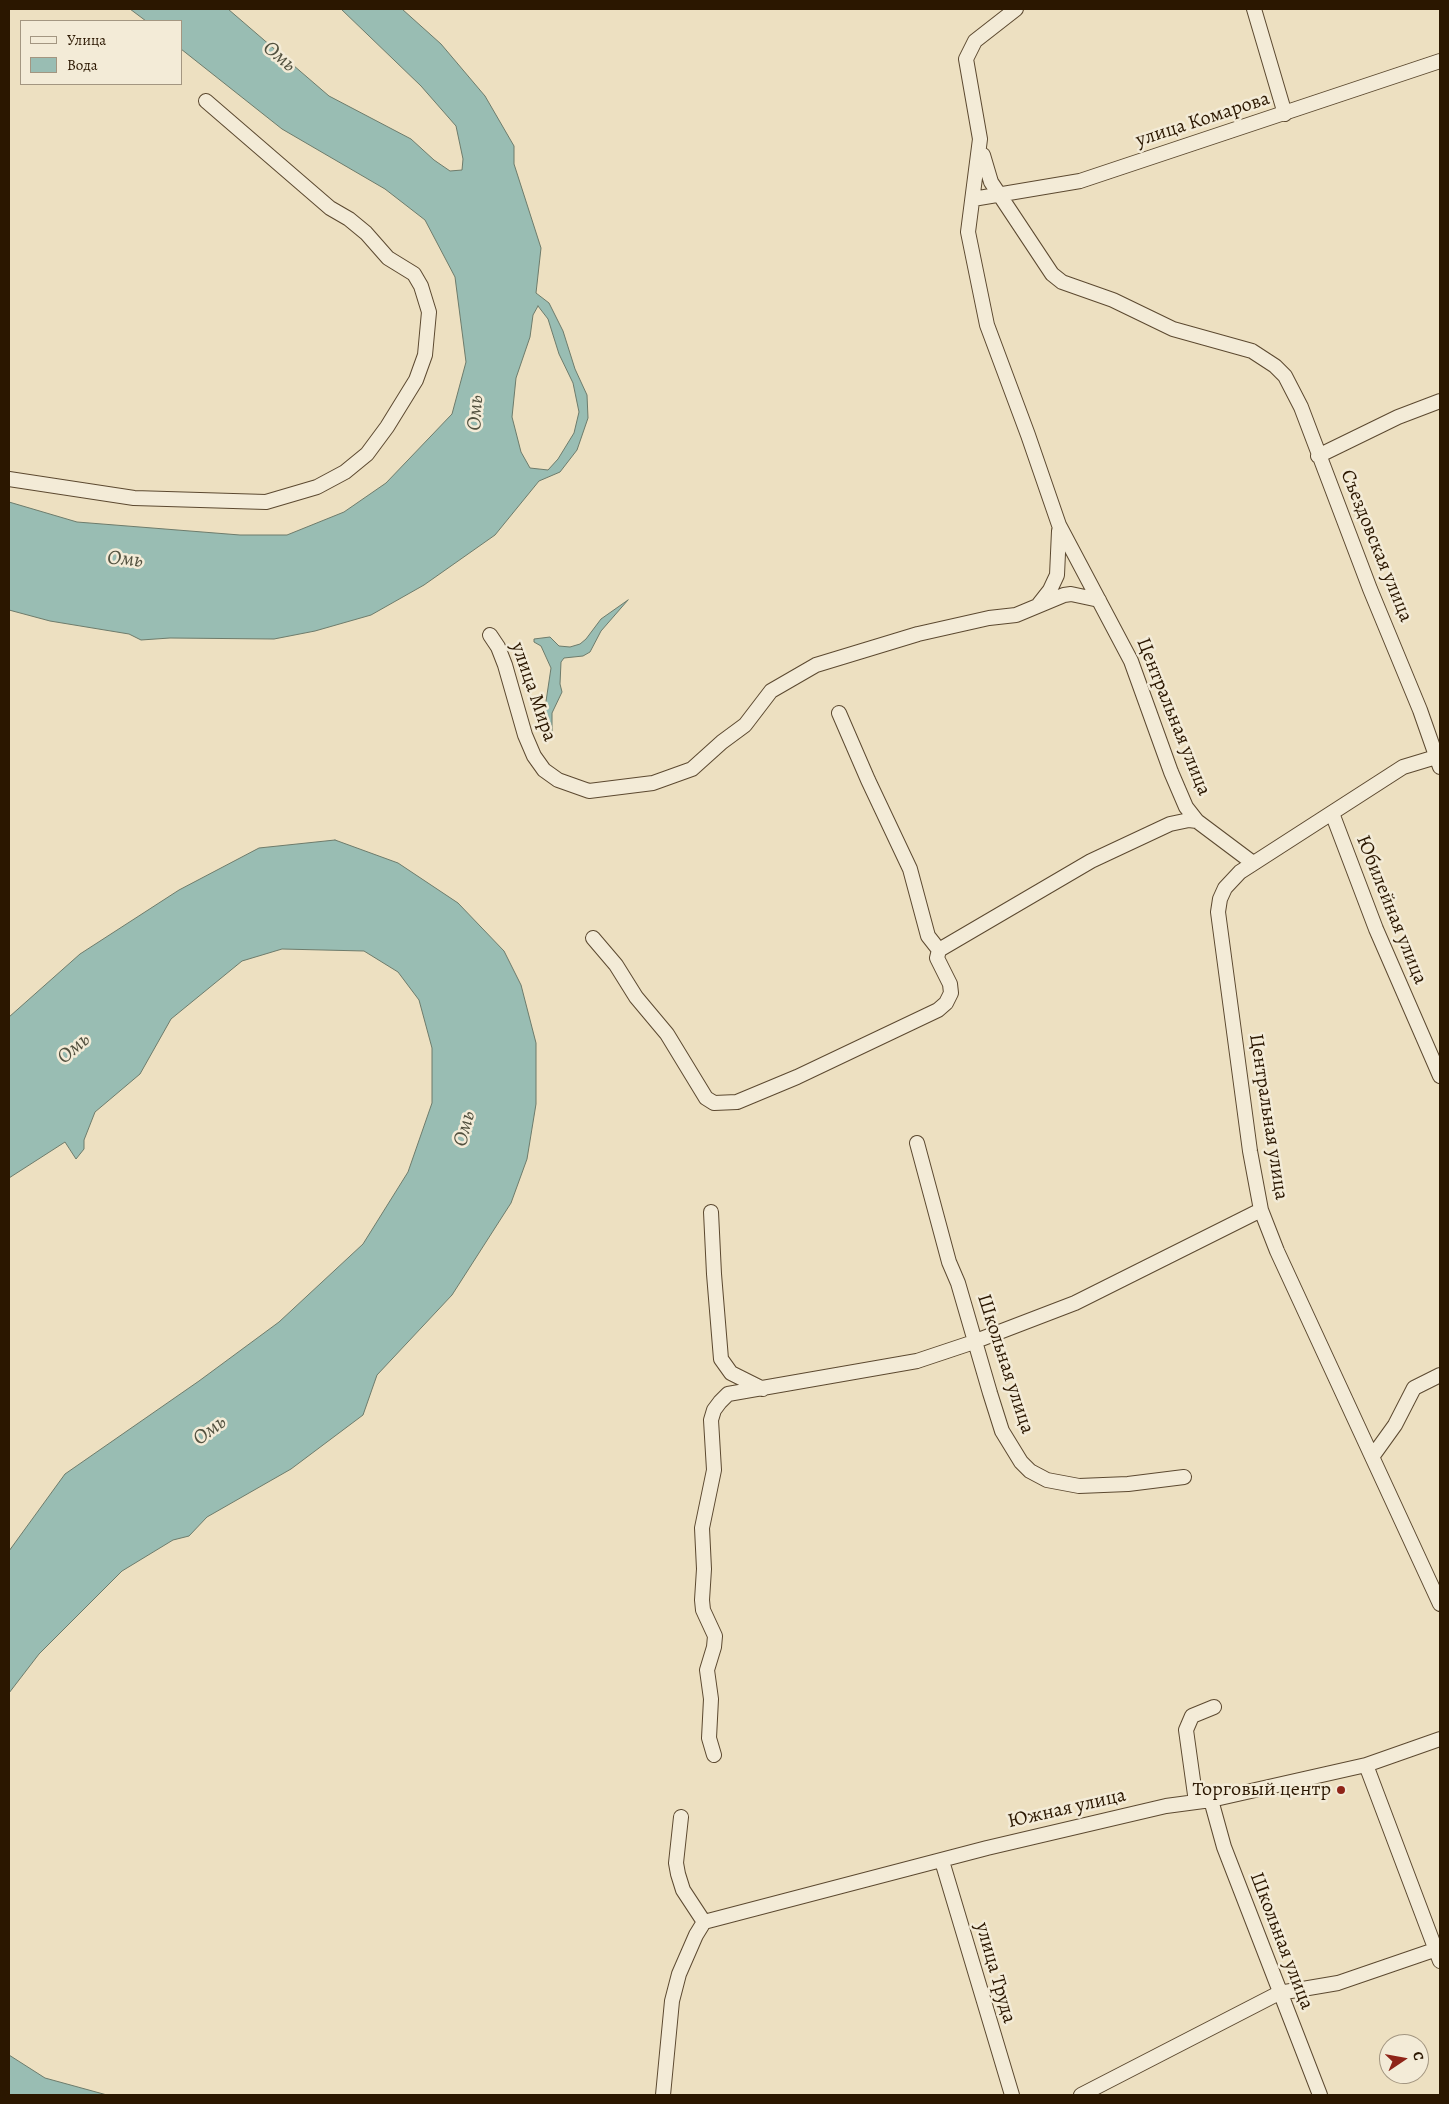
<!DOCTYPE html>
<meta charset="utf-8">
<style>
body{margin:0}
#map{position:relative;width:1449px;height:2104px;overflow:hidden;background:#ede0c1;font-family:Alegreya,serif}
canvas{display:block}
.frame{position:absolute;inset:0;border:10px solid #2b1700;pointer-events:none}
.legend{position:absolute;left:20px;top:20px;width:162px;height:65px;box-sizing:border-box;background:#f3ebd7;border:1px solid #a39681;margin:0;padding:6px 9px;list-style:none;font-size:15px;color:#2b1700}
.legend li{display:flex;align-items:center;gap:10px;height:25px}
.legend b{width:25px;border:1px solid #a39681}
.north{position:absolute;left:1379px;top:2034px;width:50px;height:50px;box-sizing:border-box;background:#f3ebd7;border:1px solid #a39681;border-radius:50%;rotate:78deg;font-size:14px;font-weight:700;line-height:20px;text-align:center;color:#2b1700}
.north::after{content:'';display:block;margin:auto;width:18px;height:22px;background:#8f2418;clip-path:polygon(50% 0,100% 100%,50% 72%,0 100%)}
</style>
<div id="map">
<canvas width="1449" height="2104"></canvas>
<div class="frame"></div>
<ul class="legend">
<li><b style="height:6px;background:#f3ebd7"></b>Улица</li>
<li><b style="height:14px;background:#99bdb3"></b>Вода</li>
</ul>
<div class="north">С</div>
</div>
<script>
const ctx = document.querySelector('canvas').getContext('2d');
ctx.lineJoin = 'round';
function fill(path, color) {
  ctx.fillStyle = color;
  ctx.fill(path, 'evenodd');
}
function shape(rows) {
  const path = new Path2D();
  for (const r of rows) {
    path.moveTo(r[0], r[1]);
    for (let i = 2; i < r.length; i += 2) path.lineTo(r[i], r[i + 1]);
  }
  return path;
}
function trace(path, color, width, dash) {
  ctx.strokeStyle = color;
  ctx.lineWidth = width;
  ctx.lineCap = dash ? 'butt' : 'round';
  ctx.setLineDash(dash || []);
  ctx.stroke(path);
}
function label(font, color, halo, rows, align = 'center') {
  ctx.font = font + ' Alegreya,serif';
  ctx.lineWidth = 5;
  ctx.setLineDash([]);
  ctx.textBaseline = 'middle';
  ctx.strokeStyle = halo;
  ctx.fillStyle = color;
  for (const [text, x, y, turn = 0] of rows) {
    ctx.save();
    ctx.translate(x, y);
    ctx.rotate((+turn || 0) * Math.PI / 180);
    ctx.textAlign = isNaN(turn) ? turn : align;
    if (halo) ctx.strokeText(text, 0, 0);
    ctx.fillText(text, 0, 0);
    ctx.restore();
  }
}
const water = shape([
 [130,9,228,9,329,96,411,139,434,160,450,171,462,170,463,159,456,126,421,86,341,9,402,9,441,44,485,96,514,146,514,164,541,248,536,293,549,303,563,331,575,369,587,395,588,418,577,450,560,472,539,481,495,535,424,585,371,615,315,631,274,639,170,638,141,640,129,634,50,621,9,610,9,502,77,522,240,535,287,535,344,512,386,483,452,414,466,362,455,277,425,220,385,189,282,129,181,49,181,21,146,21,130,9],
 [538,306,548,319,559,354,573,383,579,412,574,433,558,459,548,470,530,468,521,452,512,417,516,378,530,337,533,315,538,306],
 [628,600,601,631,590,652,583,656,564,658,561,662,560,684,562,692,552,713,552,735,547,729,545,708,551,668,541,646,534,642,534,639,550,637,559,646,570,647,580,644,586,639,601,619,628,600],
 [335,840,398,863,458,903,504,951,521,985,536,1043,536,1104,527,1159,511,1203,452,1295,377,1375,363,1415,291,1469,207,1517,189,1536,173,1540,122,1571,39,1654,9,1693,9,1551,65,1474,199,1381,279,1322,363,1244,408,1172,432,1103,432,1048,419,1000,398,972,364,951,282,949,242,961,171,1019,140,1074,95,1112,84,1140,84,1149,76,1159,65,1142,9,1178,9,1017,80,954,179,890,259,848,335,840],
 [9,2055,45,2078,107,2095,9,2095,9,2055]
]);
fill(water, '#99bdb3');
trace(water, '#6d7b6b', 1);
const minor = shape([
 [1016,9,975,41,966,59,980,139,968,232,987,325,1028,435,1059,525,1131,661,1171,772,1186,807,1197,821,1253,863],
 [1254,9,1285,114],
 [983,155,991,182,1052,274,1062,282,1113,300,1173,329,1252,351,1275,366,1285,376,1301,407,1370,589,1420,710,1440,767],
 [973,199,1080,181,1440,61],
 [1318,456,1398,417,1440,401],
 [9,479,134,498,266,502,317,487,345,472,367,454,387,427,416,380,425,355,429,312,421,286,414,274,388,258,366,233,349,219,330,208,206,101],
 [1039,604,1050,590,1057,575,1059,531],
 [490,635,498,647,505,665,525,735,534,756,544,770,558,780,589,791,653,783,692,769,722,742,745,725,771,691,816,665,918,634,989,618,1016,615,1064,595,1071,594,1099,600],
 [839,713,868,780,910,869,928,936,939,950],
 [1436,757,1403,767,1240,872,1225,888,1220,899,1218,912,1250,1151,1261,1210,1277,1251,1440,1604],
 [1332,813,1376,929,1440,1076],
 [593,938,616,965,636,997,667,1034,706,1098,714,1103,737,1102,797,1077,938,1010,946,1003,951,993,950,984,937,958,939,950,1091,861,1170,824,1189,820,1197,821],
 [917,1143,949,1262,958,1283,990,1393,1002,1431,1021,1462,1030,1471,1047,1480,1079,1486,1128,1484,1184,1477],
 [711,1212,714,1274,721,1359,731,1373,763,1389],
 [1372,1457,1395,1425,1414,1388,1440,1375],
 [714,1755,709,1738,711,1699,707,1670,714,1647,715,1636,703,1610,702,1600,704,1569,702,1528,714,1470,711,1420,714,1410,720,1402,728,1394,917,1361,968,1344,1075,1303,1261,1210],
 [1366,1765,1440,1961],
 [1211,1800,1224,1847,1320,2095],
 [1196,1802,1186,1730,1192,1716,1214,1707],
 [681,1817,676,1863,678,1874,683,1890,704,1922],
 [942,1861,1012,2095],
 [704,1922,987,1848,1166,1806,1211,1800,1366,1765,1440,1739],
 [663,2095,672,2001,679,1974,696,1935,704,1922],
 [1081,2095,1279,1993,1338,1983,1440,1948]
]);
trace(minor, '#5c4930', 16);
trace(minor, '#f3ebd7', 14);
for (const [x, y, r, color] of [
 [1341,1790,5,"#8f2418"]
]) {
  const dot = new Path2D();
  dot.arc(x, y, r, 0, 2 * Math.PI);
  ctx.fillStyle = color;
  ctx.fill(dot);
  trace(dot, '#f3ebd7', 2);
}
label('20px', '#2b1700', '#f3ebd7', [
 ["улица Комарова",1203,120,-18],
 ["Съездовская улица",1376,546,68],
 ["улица Мира",533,692,71],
 ["Центральная улица",1173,717,68],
 ["Юбилейная улица",1391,910,68],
 ["Центральная улица",1268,1117,81],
 ["Школьная улица",1005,1364,72],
 ["Южная улица",1067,1809,-13],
 ["Школьная улица",1281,1941,69],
 ["улица Труда",995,1973,74]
]);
label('20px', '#2b1700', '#f3ebd7', [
 ["Торговый центр",1331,1790]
], 'right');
label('italic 21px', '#52513f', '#f3ebd7', [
 ["Омь",279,57,40],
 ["Омь",476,413,-87],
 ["Омь",125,560,5],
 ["Омь",74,1049,-41],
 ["Омь",465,1129,-75],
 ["Омь",210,1431,-37]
]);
</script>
